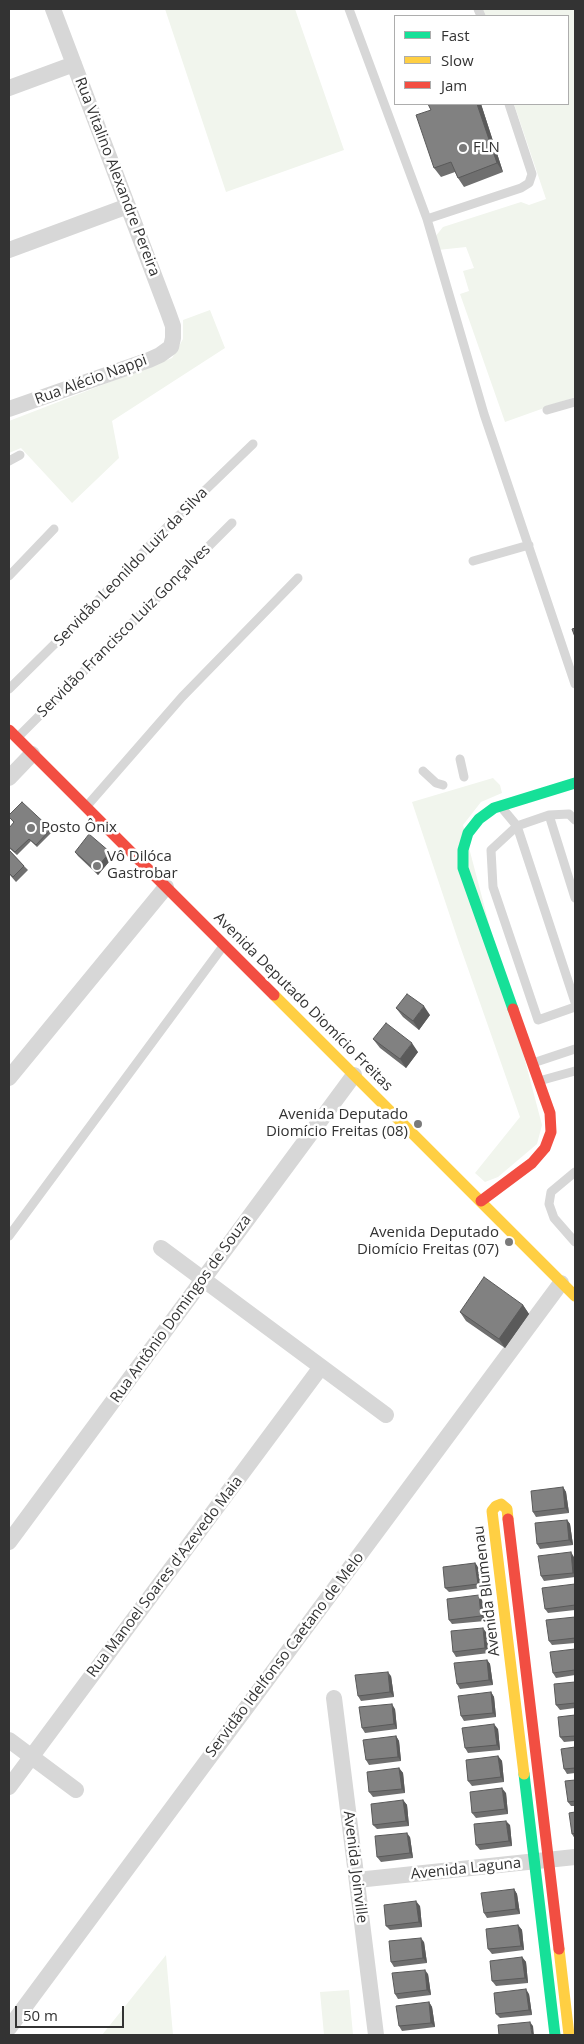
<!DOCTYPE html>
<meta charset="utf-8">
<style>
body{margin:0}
#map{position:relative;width:584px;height:2044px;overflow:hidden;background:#fff;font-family:"Open Sans",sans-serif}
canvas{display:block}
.frame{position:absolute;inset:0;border:10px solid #333;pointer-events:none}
.legend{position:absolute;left:394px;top:15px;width:175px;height:90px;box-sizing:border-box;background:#fff;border:1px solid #adadad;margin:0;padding:6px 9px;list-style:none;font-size:15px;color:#333}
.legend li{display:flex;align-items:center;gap:10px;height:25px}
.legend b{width:25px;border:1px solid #adadad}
.scale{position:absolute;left:15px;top:2006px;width:109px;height:22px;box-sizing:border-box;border:2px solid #333;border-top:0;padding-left:6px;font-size:15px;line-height:18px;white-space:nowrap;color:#333;-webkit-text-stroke:4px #fff;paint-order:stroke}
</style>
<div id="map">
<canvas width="584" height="2044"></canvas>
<div class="frame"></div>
<ul class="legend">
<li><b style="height:6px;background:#16e098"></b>Fast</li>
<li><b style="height:6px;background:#ffcf43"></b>Slow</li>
<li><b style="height:6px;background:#f24e42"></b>Jam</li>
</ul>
<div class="scale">50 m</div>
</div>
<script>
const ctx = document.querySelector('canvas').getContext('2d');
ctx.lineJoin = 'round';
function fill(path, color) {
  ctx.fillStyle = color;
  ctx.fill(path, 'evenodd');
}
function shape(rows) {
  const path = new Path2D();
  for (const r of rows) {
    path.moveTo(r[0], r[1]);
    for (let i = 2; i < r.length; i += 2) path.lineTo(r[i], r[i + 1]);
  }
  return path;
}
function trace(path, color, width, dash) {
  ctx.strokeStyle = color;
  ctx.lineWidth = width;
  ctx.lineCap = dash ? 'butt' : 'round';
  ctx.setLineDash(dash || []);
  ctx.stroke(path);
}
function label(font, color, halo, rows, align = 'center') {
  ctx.font = font + ' "Open Sans",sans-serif';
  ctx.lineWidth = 5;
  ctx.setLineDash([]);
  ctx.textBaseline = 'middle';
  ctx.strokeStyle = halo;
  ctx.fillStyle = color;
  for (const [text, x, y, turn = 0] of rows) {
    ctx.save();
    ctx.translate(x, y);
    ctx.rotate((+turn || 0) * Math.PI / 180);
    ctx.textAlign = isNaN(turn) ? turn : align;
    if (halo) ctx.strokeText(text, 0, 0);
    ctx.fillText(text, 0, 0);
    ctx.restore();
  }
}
fill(shape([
 [165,9,295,9,344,150,226,192],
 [481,9,575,9,575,397,505,422,460,294,469,291,463,271,474,268,466,247,438,250,435,237,443,227,521,202,529,205,546,199,514,104,568,104,568,16,484,16],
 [210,310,225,348,112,421,119,458,72,503,21,448,9,453,9,421,172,358,183,339,183,320],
 [493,778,500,785,502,793,481,802,463,825,542,1125,537,1144,498,1177,485,1182,475,1173,520,1117,459,943,412,802],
 [166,1955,173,2035,102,2035],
 [349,1990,353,2035,324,2035,320,1992]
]), '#f1f5ed');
trace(shape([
 [349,9,427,219,484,414,575,684],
 [478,9,481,16],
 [427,219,521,188,529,183,532,174,509,104],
 [547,410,575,402],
 [9,461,20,455],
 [473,561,529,545],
 [9,576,54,529],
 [9,689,85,614,165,529,253,444],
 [17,738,232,523],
 [460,759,464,777],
 [423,771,436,783,443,785],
 [86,807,182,697,298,578],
 [502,808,517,826,549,815,569,814,575,820],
 [549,815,575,898],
 [575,1002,517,826,491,850,493,887,538,1020,575,1007],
 [533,1063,575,1049],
 [539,1081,575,1071],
 [575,1172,551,1192,549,1204,554,1218,575,1242],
 [9,1236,224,945]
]), '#d7d7d7', 9);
trace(shape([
 [9,88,74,64],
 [9,250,128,206],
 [9,409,149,360,160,355,171,347,173,338,173,326,168,312,53,9],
 [9,778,32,754],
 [9,1078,166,887],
 [161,1248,386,1415],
 [9,1542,354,1075],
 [334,1698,376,2035],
 [9,1740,76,1790],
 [9,1787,321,1367],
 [357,1880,575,1857],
 [9,2028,561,1283]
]), '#d7d7d7', 16);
trace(shape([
 [513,1009,463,868,463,850,468,833,479,819,494,808,575,783],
 [524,1774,555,2035]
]), '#16e098', 11);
trace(shape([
 [274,995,575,1296],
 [508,1519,507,1509,501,1504,496,1506,492,1511,524,1774],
 [559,1949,569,2035]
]), '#ffcf43', 11);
trace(shape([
 [9,730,274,995],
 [481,1201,532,1163,545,1148,551,1132,550,1113,513,1009],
 [508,1519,559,1949]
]), '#f24e42', 11);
fill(shape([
 [428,104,481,104,503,172,464,187,458,178,455,172,441,177,434,168,431,110],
 [9,817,51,829,52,832,37,847,31,841,17,855,9,848,9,828,14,823],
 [9,850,24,866,28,870,16,882,9,874],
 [75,852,113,857,98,875,78,856],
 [396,1008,430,1015,419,1030,403,1017],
 [373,1039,418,1052,406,1068,380,1048],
 [523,1305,529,1314,505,1348,466,1321,460,1312],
 [563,1487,566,1492,569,1513,536,1517,533,1512],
 [567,1520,570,1524,573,1545,540,1549,537,1544],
 [574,1557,575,1566,575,1577,544,1581,541,1576],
 [475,1563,479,1568,481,1588,449,1592,445,1588],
 [575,1589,575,1610,548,1613,545,1609],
 [482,1600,485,1621,452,1624,449,1620],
 [575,1617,575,1643,552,1645,549,1641],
 [486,1632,489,1653,456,1657,453,1652],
 [575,1649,575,1675,556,1678,553,1673],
 [487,1660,490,1664,493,1685,460,1689,457,1684],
 [391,1676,394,1697,361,1701,358,1696],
 [575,1682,575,1708,560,1710,556,1705],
 [491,1692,494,1697,496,1717,464,1721,461,1716],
 [395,1709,397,1729,365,1733,362,1728],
 [575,1715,575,1741,564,1742,560,1737],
 [498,1729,500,1750,468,1753,465,1748],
 [396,1736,399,1741,401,1761,369,1765,366,1760],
 [575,1747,575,1773,567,1774,564,1769],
 [498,1756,502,1761,504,1782,472,1786,468,1781],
 [399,1768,403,1773,405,1793,373,1797,369,1792],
 [575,1780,575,1806,571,1806,568,1802],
 [506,1793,508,1814,476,1818,472,1813],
 [403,1800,407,1805,409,1826,377,1829,373,1825],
 [575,1812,575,1839,572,1834],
 [510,1825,512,1846,480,1850,476,1845],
 [410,1837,413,1858,381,1862,377,1857],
 [514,1889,517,1894,520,1914,487,1918,484,1913],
 [420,1906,422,1927,390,1930,386,1926],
 [518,1925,522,1930,524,1950,492,1954,488,1949],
 [424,1942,427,1963,394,1967,391,1962],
 [522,1957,526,1962,528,1983,496,1986,492,1981],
 [428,1974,431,1995,398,1999,395,1994],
 [529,1994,532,2015,500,2018,496,2014],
 [429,2002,432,2007,435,2027,402,2031,399,2026]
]), '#6f6f6f');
fill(shape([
 [477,104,481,104,503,172,497,163],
 [110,852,113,857,98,875,95,870],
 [424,1006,430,1015,419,1030,413,1021],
 [412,1043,418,1052,406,1068,400,1059],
 [523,1305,529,1314,505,1348,499,1339],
 [563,1487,566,1492,569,1513,565,1508],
 [567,1520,570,1524,573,1545,569,1540],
 [571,1552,574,1557,575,1575,573,1573],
 [475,1563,479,1568,481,1588,478,1584],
 [479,1595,482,1600,485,1621,481,1616],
 [483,1628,486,1632,489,1653,485,1648],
 [487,1660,490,1664,493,1685,489,1680],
 [388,1672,391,1676,394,1697,390,1692],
 [491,1692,494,1697,496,1717,493,1713],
 [392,1704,395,1709,397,1729,394,1724],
 [494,1724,498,1729,500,1750,497,1745],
 [396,1736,399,1741,401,1761,398,1757],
 [498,1756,502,1761,504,1782,501,1777],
 [399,1768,403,1773,405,1793,402,1789],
 [502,1788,506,1793,508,1814,505,1809],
 [403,1800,407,1805,409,1826,406,1821],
 [506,1821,510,1825,512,1846,509,1841],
 [407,1833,410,1837,413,1858,410,1853],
 [514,1889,517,1894,520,1914,516,1909],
 [416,1901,420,1906,422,1927,419,1922],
 [518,1925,522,1930,524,1950,521,1946],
 [421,1938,424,1942,427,1963,423,1958],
 [522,1957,526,1962,528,1983,525,1978],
 [425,1970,428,1974,431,1995,427,1990],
 [526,1989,529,1994,532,2015,529,2010],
 [429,2002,432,2007,435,2027,431,2023],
 [530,2022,533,2026,534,2035,532,2035]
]), '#5a5a5a');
const building = shape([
 [428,104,477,104,497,163,458,178,451,162,434,168,416,115,431,110,428,104],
 [575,628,575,637,572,629,575,628],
 [22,802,51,829,36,845,29,839,15,852,9,847,9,828,14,822,9,817,9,815,22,802],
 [89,834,110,852,95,870,75,852,89,834],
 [9,850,24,866,13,877,9,873,9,850],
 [407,994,424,1006,413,1021,396,1008,407,994],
 [386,1023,412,1043,400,1059,373,1039,386,1023],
 [484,1277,523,1305,499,1339,460,1312,484,1277],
 [563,1487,565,1508,533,1512,531,1491,563,1487],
 [567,1520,569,1540,537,1544,535,1523,567,1520],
 [571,1552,573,1573,541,1576,538,1556,571,1552],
 [475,1563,478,1584,445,1588,443,1567,475,1563],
 [575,1584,575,1605,545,1609,542,1588,575,1584],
 [479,1595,481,1616,449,1620,447,1599,479,1595],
 [575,1617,575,1638,549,1641,546,1620,575,1617],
 [483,1628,485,1648,453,1652,451,1631,483,1628],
 [575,1649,575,1670,553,1673,550,1652,575,1649],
 [487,1660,489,1680,457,1684,454,1663,487,1660],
 [388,1672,390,1692,358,1696,355,1675,388,1672],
 [575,1682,575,1703,556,1705,554,1684,575,1682],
 [491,1692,493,1713,461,1716,458,1696,491,1692],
 [392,1704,394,1724,362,1728,359,1707,392,1704],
 [575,1715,575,1736,560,1737,558,1717,575,1715],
 [494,1724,497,1745,465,1748,462,1728,494,1724],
 [396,1736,398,1757,366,1760,363,1740,396,1736],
 [575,1747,575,1768,564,1769,561,1749,575,1747],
 [498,1756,501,1777,468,1781,466,1760,498,1756],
 [399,1768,402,1789,369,1792,367,1772,399,1768],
 [575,1780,575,1801,568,1802,565,1781,575,1780],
 [502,1788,505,1809,472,1813,470,1792,502,1788],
 [403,1800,406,1821,373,1825,371,1804,403,1800],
 [575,1812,575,1833,572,1834,569,1813,575,1812],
 [506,1821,509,1841,476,1845,474,1824,506,1821],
 [407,1833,410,1853,377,1857,375,1836,407,1833],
 [514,1889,516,1909,484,1913,481,1893,514,1889],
 [416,1901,419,1922,386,1926,384,1905,416,1901],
 [518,1925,521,1946,488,1949,486,1929,518,1925],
 [421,1938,423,1958,391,1962,389,1941,421,1938],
 [522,1957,525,1978,492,1981,490,1961,522,1957],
 [425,1970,427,1990,395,1994,392,1973,425,1970],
 [526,1989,529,2010,496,2014,494,1993,526,1989],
 [429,2002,431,2023,399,2026,396,2006,429,2002],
 [530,2022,532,2035,499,2035,498,2025,530,2022]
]);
fill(building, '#818181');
trace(building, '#5a5a5a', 1);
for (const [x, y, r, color] of [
 [463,148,5,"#7a7a7a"],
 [31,828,5,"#7a7a7a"],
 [97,866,5,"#7a7a7a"],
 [418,1124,5,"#7a7a7a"],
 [509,1242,5,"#7a7a7a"]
]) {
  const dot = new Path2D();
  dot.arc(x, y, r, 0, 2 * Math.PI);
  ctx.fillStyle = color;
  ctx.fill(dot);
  trace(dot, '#fff', 2);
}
label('15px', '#333', '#fff', [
 ["FLN",473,148],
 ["Posto Ônix",41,828],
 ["Vô Dilóca",107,857],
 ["Gastrobar",107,874],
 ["Avenida Deputado",408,1115,"right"],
 ["Diomício Freitas (08)",408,1132,"right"],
 ["Avenida Deputado",499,1233,"right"],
 ["Diomício Freitas (07)",499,1250,"right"]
], 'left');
label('15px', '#333', '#fff', [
 ["Rua Vitalino Alexandre Pereira",117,177,69],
 ["Rua Alécio Nappi",91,380,-20],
 ["Servidão Leonildo Luiz da Silva",131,567,-46],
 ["Servidão Francisco Luiz Gonçalves",124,631,-45],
 ["Avenida Deputado Diomício Freitas",303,1002,45],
 ["Rua Antônio Domingos de Souza",181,1309,-54],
 ["Rua Manoel Soares d'Azevedo Maia",165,1577,-53],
 ["Avenida Blumenau",487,1591,-97],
 ["Servidão Idelfonso Caetano de Melo",285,1655,-53],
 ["Avenida Joinville",355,1867,83],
 ["Avenida Laguna",466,1869,-6]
]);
</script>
